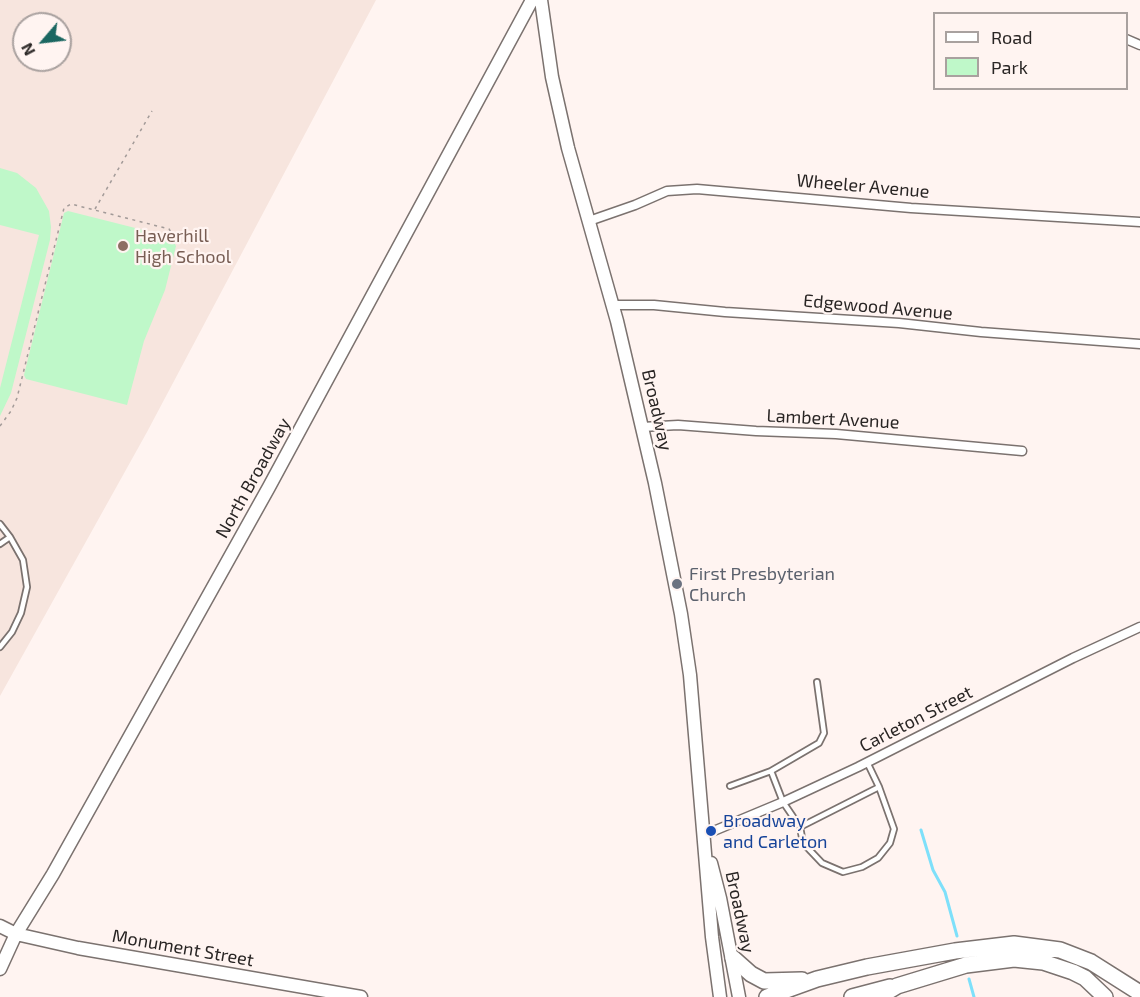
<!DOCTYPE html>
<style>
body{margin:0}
#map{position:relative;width:1140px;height:997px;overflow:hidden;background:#fff4f1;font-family:"Exo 2",sans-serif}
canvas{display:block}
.legend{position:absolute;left:933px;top:12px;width:195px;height:78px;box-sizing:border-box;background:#fff4f1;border:2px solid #a9a19f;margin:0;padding:8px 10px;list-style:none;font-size:18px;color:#292524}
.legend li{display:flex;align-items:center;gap:12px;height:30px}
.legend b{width:30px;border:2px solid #a9a19f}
.north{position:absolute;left:12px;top:12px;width:60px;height:60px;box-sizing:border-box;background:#fff4f1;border:2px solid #a9a19f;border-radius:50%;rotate:242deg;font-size:16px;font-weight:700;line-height:24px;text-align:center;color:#292524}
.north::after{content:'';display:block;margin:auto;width:21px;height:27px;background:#1b6761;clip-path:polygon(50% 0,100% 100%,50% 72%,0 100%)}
</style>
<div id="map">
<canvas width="1140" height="997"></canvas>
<ul class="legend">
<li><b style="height:8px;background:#fff"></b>Road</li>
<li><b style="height:16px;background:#bff8c9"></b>Park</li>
</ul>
<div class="north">N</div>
</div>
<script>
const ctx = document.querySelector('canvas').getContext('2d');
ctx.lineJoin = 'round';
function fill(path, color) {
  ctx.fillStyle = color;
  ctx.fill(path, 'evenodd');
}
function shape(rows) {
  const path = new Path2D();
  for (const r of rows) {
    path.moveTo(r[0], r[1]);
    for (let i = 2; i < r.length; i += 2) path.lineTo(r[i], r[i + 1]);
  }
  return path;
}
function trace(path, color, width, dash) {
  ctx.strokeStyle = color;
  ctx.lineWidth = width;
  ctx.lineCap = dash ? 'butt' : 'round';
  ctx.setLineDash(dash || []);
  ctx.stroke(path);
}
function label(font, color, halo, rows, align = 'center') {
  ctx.font = font + ' "Exo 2",sans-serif';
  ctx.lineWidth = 4.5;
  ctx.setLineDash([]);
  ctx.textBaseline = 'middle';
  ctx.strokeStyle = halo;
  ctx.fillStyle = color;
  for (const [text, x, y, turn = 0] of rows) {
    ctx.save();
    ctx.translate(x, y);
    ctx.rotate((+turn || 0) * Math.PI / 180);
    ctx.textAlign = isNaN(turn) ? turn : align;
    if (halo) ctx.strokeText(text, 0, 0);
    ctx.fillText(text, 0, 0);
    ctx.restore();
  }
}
fill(shape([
 [0,0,376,0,147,432,0,696],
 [24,24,60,24,60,60,24,60]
]), '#f7e5de');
fill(shape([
 [0,168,17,173,36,188,49,211,51,227,50,240,11,393,0,416,0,388,39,235,0,225],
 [68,211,171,237,176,246,165,290,144,341,127,405,26,379,24,375,64,213]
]), '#bff8c9');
trace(shape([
 [921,830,933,870,945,892,957,936],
 [969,979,974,997]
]), '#7ee0fa', 3);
const lane = shape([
 [0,524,10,537,23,560,27,587,21,613,12,632,0,647],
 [0,544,10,537],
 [817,682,824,733,819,743,771,771,783,802,800,827,879,787,867,762],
 [730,786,771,771],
 [800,827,803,843,822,863,843,872,862,867,878,858,890,843,894,829,879,787]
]);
const street = shape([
 [1126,39,1140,45],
 [589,221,635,205,667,191,697,189,911,208,1140,222],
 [613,305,654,305,725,312,899,323,981,332,1140,344],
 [642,427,678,425,756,431,836,434,1022,451],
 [704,835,783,802,858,767,1073,658,1140,627]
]);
const secondary = shape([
 [541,0,552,77,568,148,617,321,655,483,681,614,690,675,712,937,720,997],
 [711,863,720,898,739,997],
 [0,926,16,934,78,948,361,997],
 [0,969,16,934,53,874,269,487,532,0]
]);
const highway = shape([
 [733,958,751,974,764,981,802,980],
 [767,997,817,979,867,967,955,951,1014,944,1060,950,1091,962,1140,993],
 [852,997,890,987],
 [879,997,897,986,966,965,1014,959,1043,962,1073,972,1085,978,1105,997]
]);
trace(lane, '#7b726f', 8);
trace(street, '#7b726f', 11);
trace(secondary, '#7b726f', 15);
trace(highway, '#7b726f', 18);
trace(shape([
 [95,209,152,111],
 [0,426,11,411,17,398,64,208,71,204,169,229,177,241]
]), '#a29a98', 1.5, [3, 4.5]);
trace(lane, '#fff', 4.5);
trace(street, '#fff', 8);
trace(secondary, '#fff', 12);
trace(highway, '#fff', 15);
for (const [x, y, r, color] of [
 [123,246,6,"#8d6e63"],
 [677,584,6,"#6b7280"],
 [711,831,6,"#1a4fb4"]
]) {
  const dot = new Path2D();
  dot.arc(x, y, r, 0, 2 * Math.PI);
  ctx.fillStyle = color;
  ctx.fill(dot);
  trace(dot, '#fff4f1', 2);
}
label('18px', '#292524', '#fff4f1', [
 ["Wheeler Avenue",863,186,5],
 ["Edgewood Avenue",878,307,5],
 ["Broadway",657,410,77],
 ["Lambert Avenue",833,419,3],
 ["North Broadway",253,478,-61],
 ["Carleton Street",916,719,-27],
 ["Broadway",740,912,78],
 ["Monument Street",183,948,10]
]);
label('18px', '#785e54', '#fff4f1', [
 ["Haverhill",135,236],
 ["High School",135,257]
], 'left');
label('18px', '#5b616d', '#fff4f1', [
 ["First Presbyterian",689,574],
 ["Church",689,595]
], 'left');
label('18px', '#164399', '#fff4f1', [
 ["Broadway",723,821],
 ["and Carleton",723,842]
], 'left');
</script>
